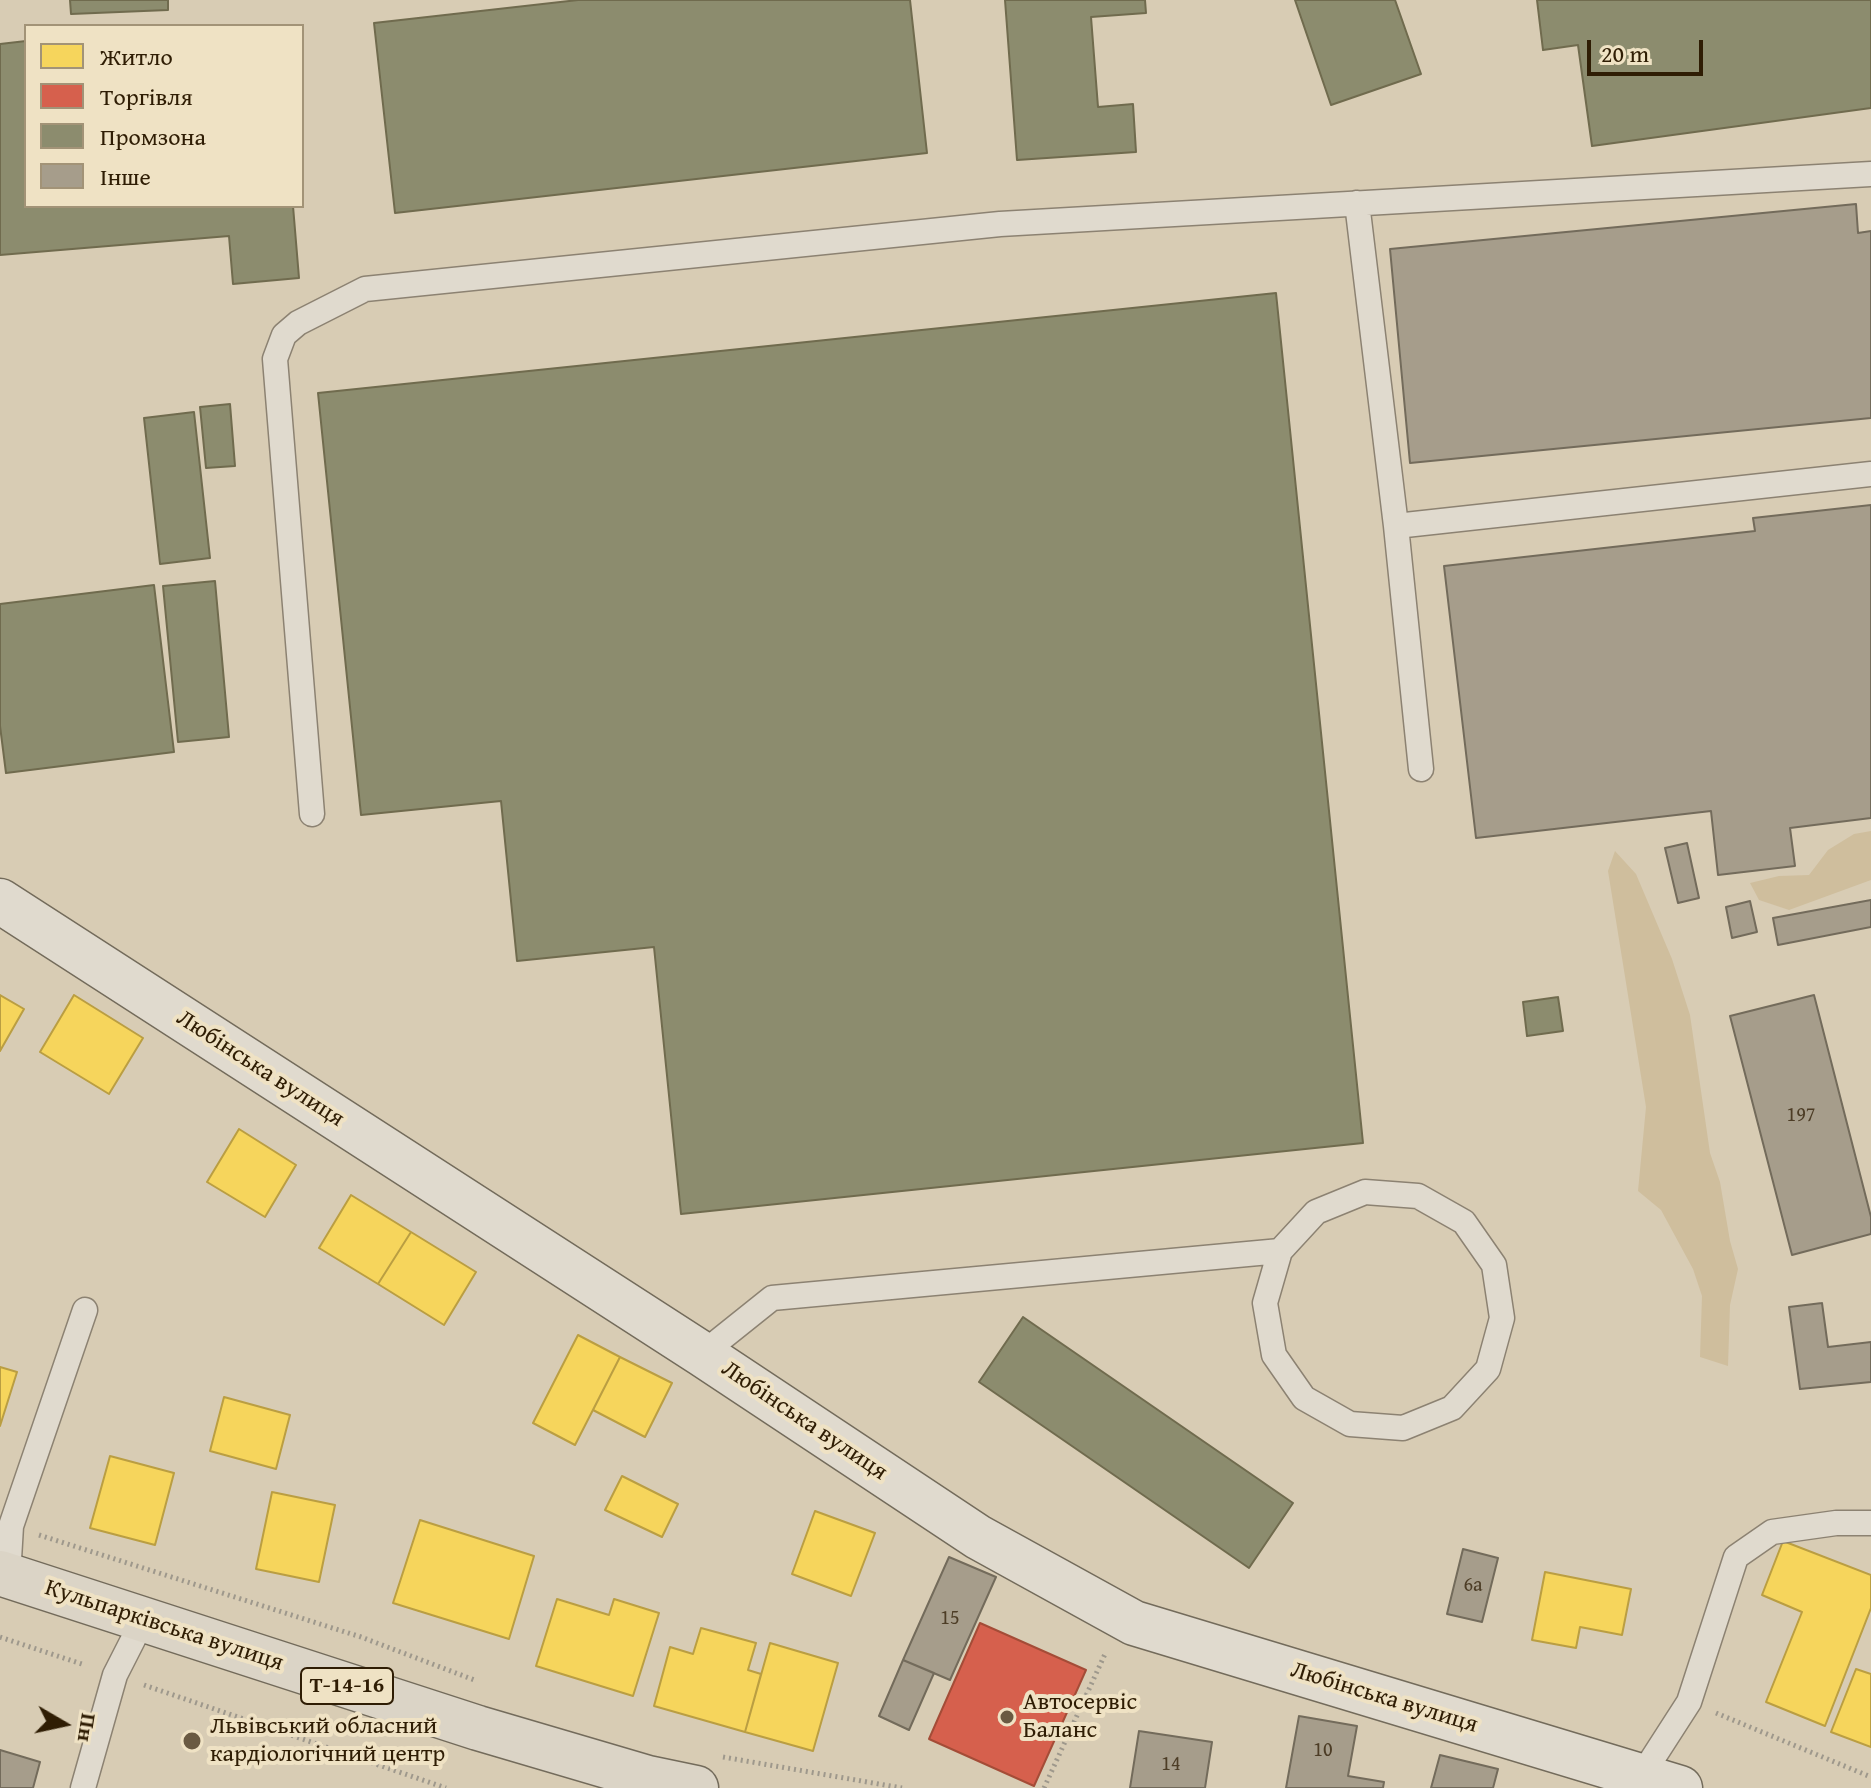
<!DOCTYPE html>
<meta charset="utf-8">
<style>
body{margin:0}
#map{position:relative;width:1871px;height:1788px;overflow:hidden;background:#d8ccb4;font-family:"Gentium Book Plus",serif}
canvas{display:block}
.legend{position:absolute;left:24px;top:24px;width:280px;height:184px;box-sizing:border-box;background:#efe2c4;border:2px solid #a29377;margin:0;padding:10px 14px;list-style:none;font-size:24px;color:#2f1d04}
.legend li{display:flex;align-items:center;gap:16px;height:40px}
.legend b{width:40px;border:2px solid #a29377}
.north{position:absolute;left:24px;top:1684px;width:80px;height:80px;-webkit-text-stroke:6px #efe2c4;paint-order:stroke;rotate:99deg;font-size:22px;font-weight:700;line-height:32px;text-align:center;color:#2f1d04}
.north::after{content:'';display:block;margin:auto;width:28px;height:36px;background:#2f1d04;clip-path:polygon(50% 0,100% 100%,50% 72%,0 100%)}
.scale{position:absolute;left:1587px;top:40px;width:116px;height:36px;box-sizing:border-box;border:4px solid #2f1d04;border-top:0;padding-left:10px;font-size:24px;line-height:28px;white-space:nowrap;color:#2f1d04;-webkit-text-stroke:6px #efe2c4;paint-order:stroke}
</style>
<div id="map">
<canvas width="1871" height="1788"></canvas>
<ul class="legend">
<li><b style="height:22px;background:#f6d55c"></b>Житло</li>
<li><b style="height:22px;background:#d6604d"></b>Торгівля</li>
<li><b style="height:22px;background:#8c8c6e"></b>Промзона</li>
<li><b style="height:22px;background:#a69d8b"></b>Інше</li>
</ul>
<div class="north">Пн</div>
<div class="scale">20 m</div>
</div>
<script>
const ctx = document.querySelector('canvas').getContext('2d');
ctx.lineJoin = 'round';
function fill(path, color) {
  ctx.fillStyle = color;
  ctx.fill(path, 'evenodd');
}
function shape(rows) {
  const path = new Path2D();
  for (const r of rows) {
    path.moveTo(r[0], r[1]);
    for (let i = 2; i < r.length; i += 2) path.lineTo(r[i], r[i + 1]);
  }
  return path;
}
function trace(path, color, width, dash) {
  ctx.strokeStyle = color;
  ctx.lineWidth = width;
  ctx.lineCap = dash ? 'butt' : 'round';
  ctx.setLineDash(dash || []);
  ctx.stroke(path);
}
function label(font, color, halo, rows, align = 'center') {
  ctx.font = font + ' "Gentium Book Plus",serif';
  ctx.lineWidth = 8;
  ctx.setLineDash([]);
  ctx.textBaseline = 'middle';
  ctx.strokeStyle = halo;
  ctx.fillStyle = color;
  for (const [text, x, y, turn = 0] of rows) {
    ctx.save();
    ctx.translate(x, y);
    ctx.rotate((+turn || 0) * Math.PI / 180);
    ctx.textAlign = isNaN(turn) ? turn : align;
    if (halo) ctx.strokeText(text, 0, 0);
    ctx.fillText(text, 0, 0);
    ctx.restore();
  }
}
fill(shape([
 [1871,831,1871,880,1789,910,1759,900,1750,883,1779,876,1809,875,1828,850,1854,834],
 [1615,851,1636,874,1672,959,1690,1015,1710,1153,1720,1182,1730,1241,1738,1269,1730,1305,1728,1366,1700,1357,1702,1296,1693,1269,1661,1210,1638,1191,1646,1107,1608,871]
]), '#cfbe9d');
const homes = shape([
 [0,995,24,1009,0,1051,0,995],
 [74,995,143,1038,109,1094,40,1052,74,995],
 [239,1129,296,1165,265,1217,207,1182,239,1129],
 [351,1195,411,1232,378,1284,319,1248,351,1195],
 [411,1232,476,1272,444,1325,378,1284,411,1232],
 [578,1335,620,1357,575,1445,533,1423,578,1335],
 [620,1357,672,1383,645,1437,593,1410,620,1357],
 [0,1367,17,1372,0,1426,0,1367],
 [224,1397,290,1415,276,1469,210,1451,224,1397],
 [110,1456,174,1473,155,1545,90,1528,110,1456],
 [622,1476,678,1504,662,1537,605,1510,622,1476],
 [272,1492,335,1505,319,1582,256,1569,272,1492],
 [815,1511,875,1533,851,1596,792,1574,815,1511],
 [420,1520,534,1556,509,1639,393,1603,420,1520],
 [1783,1541,1871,1575,1871,1608,1825,1726,1766,1702,1802,1612,1762,1595,1783,1541],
 [1545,1572,1631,1589,1622,1635,1580,1627,1576,1648,1532,1640,1545,1572],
 [557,1599,609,1615,614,1599,659,1613,633,1696,536,1666,557,1599],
 [701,1628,756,1643,748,1670,761,1674,745,1732,654,1706,670,1647,693,1654,701,1628],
 [770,1643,838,1663,813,1751,745,1732,770,1643],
 [1856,1669,1871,1674,1871,1747,1831,1732,1856,1669]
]);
fill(homes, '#f6d55c');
trace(homes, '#ba9e42', 2);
const shops = shape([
 [980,1623,1086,1670,1034,1786,929,1739,980,1623]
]);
fill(shops, '#d6604d');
trace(shops, '#a44c37', 2);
const industry = shape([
 [70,0,168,0,168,10,71,14,70,0],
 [578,0,910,0,927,153,395,213,374,23,578,0],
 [1005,0,1145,0,1146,13,1091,17,1098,107,1133,104,1136,152,1017,160,1005,0],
 [1295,0,1395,0,1421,74,1331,105,1295,0],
 [1537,0,1871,0,1871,108,1592,146,1578,45,1543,50,1537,0],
 [26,41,26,206,293,206,299,278,233,284,229,236,0,255,0,44,26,41],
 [1276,293,1363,1143,681,1214,654,947,517,961,501,801,361,815,318,393,1276,293],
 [230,404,235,466,206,468,200,407,230,404],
 [194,412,210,558,160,564,144,418,194,412],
 [215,581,229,737,178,742,163,586,215,581],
 [154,585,174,752,6,773,0,726,0,604,154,585],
 [1558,997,1563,1031,1527,1036,1523,1002,1558,997],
 [1023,1317,1293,1503,1249,1568,979,1382,1023,1317]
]);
fill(industry, '#8c8c6e');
trace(industry, '#706b4e', 2);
const building = shape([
 [1856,204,1858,233,1871,231,1871,418,1410,463,1390,249,1856,204],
 [1871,505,1871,818,1790,828,1795,866,1718,875,1711,811,1476,838,1444,566,1755,531,1753,518,1871,505],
 [1687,843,1699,898,1678,903,1665,848,1687,843],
 [1871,900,1871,927,1778,945,1773,918,1871,900],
 [1750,901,1757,932,1732,938,1726,907,1750,901],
 [1814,995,1871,1217,1871,1234,1792,1255,1730,1016,1814,995],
 [1822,1303,1828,1347,1871,1342,1871,1382,1800,1389,1789,1307,1822,1303],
 [1463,1549,1498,1558,1482,1622,1447,1614,1463,1549],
 [949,1557,996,1577,950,1680,903,1660,949,1557],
 [903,1660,934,1673,909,1730,879,1716,903,1660],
 [1299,1716,1357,1726,1348,1776,1384,1782,1383,1788,1286,1788,1299,1716],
 [1139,1731,1212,1742,1205,1788,1130,1788,1139,1731],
 [0,1750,40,1762,33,1788,0,1788,0,1750],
 [1440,1755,1498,1769,1493,1788,1431,1788,1440,1755]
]);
fill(building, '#a69d8b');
trace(building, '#736b5b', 2);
const lane = shape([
 [1357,203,1396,526,1421,769],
 [1396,526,1871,474],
 [312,814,275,359,284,335,298,323,365,289,1000,224,1871,174],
 [702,1354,772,1298,1280,1251,1316,1212,1365,1192,1418,1196,1464,1222,1494,1265,1502,1318,1488,1369,1452,1408,1403,1428,1350,1424,1304,1398,1274,1355,1265,1303,1280,1251],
 [8,1576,11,1526,85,1310],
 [1642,1775,1689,1702,1736,1557,1772,1532,1836,1523,1871,1523],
 [83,1788,115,1675,143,1620]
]);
const secondary = shape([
 [0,901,702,1354,978,1537,1134,1623,1680,1788]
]);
const primary = shape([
 [0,1573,478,1728,648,1778,696,1788]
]);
trace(lane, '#8c8272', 27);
trace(secondary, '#736b5b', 47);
trace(primary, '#736b5b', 47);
trace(shape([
 [39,1535,361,1637,477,1681],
 [0,1637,85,1665],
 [144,1685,446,1788],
 [1716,1713,1871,1777],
 [723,1757,902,1788],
 [1044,1788,1105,1654]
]), '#9e988c', 5, [2, 4]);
trace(lane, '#e0dace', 24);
trace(secondary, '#e0dace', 44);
trace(primary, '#dbd4c6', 44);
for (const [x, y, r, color] of [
 [1007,1717,8,"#6a5a42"],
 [192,1741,10,"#6a5a42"]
]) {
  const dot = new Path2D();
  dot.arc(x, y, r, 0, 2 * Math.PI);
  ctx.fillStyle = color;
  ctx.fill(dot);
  trace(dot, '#efe2c4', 3);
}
label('20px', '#4d3d26', null, [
 ["197",1801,1116],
 ["6а",1473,1586],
 ["15",950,1619],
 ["10",1323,1751],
 ["14",1171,1765]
]);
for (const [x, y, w] of [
 [347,1686,92]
]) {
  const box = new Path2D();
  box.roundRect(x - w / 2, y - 18, w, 36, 6);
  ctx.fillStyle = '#efe2c4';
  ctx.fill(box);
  trace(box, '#2f1d04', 2);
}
label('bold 22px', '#2f1d04', null, [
 ["Т-14-16",347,1686]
]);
label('24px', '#2f1d04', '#efe2c4', [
 ["Любінська вулиця",260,1069,33],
 ["Любінська вулиця",804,1421,34],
 ["Кульпарківська вулиця",164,1626,18],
 ["Любінська вулиця",1384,1698,17]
]);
label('24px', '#2f1d04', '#efe2c4', [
 ["Автосервіс",1023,1703],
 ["Баланс",1023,1731],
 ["Львівський обласний",210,1727],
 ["кардіологічний центр",210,1755]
], 'left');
</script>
